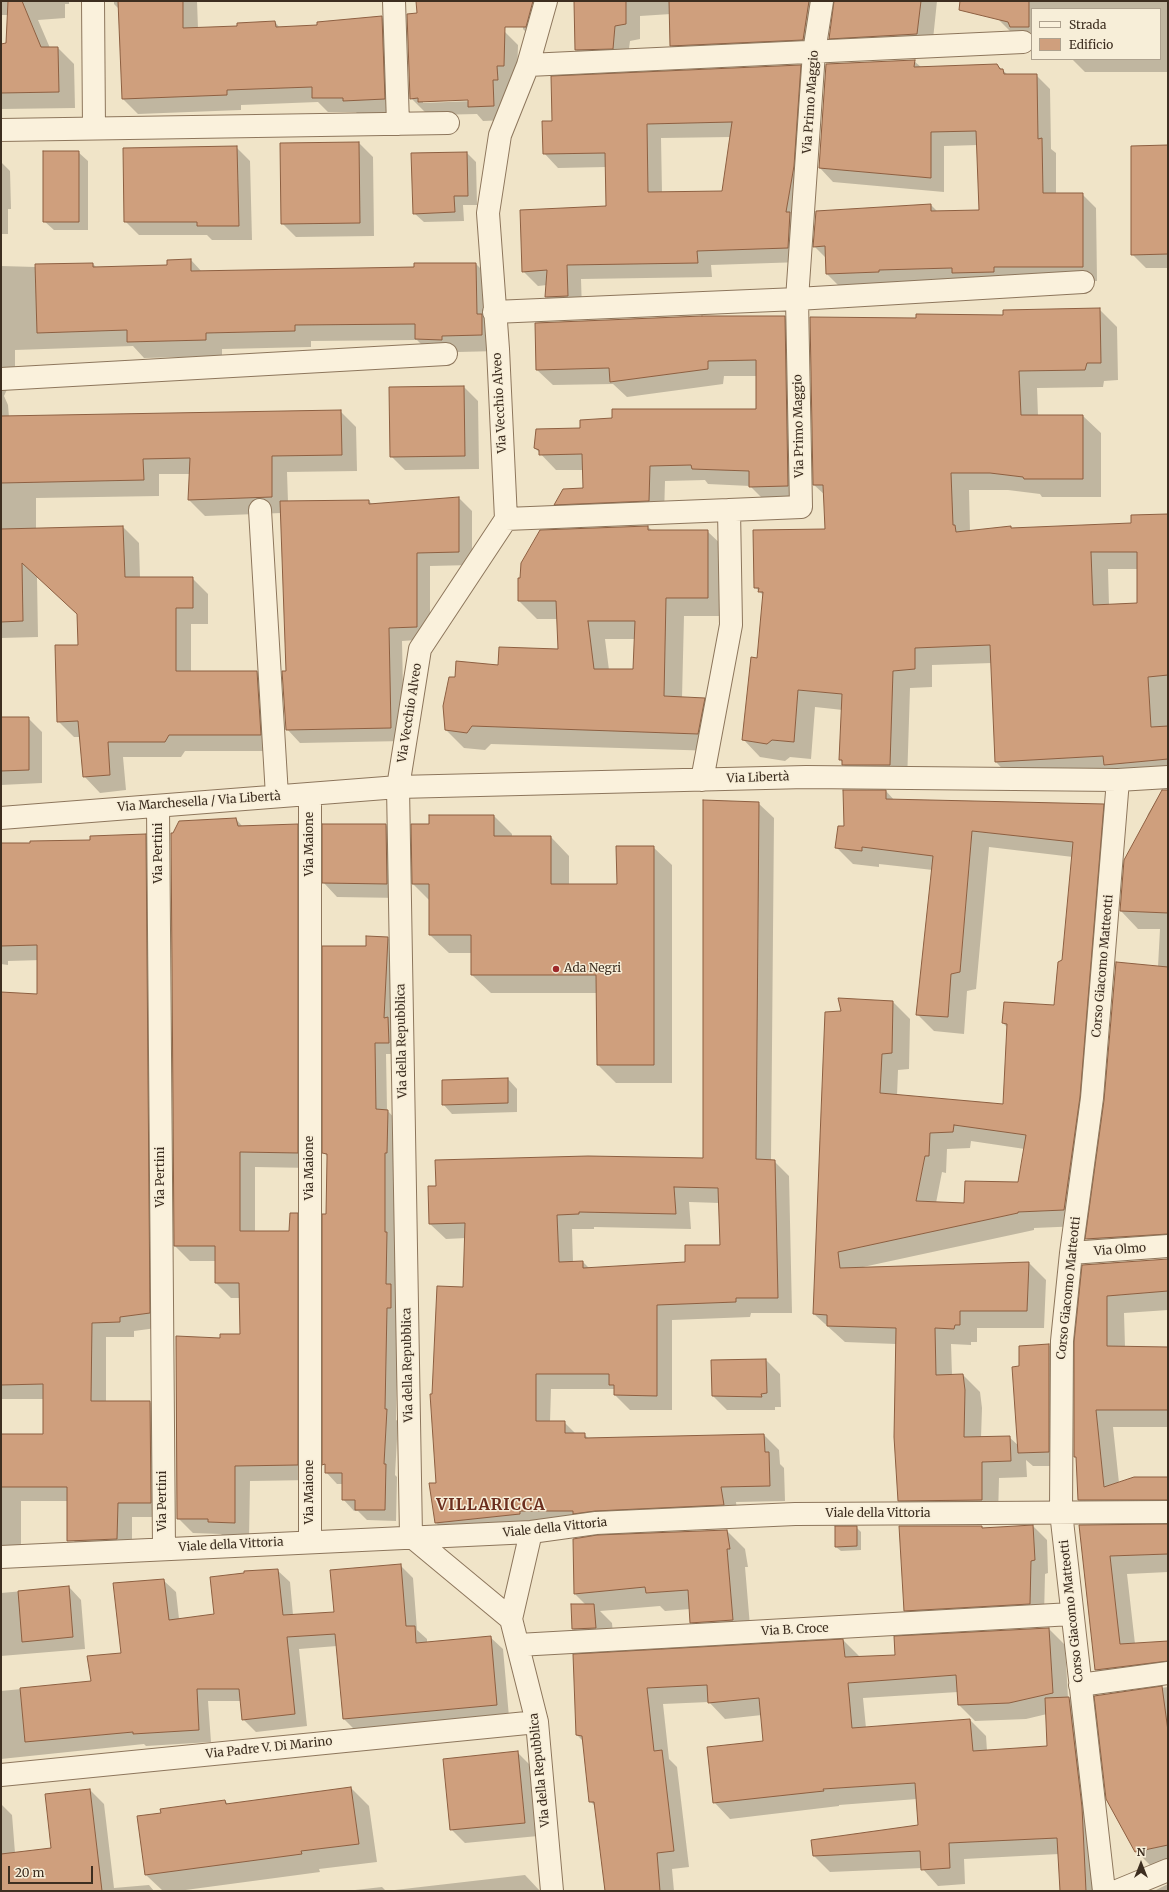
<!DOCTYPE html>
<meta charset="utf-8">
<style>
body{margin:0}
#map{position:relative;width:1169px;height:1892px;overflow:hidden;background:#f0e4c8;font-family:Merriweather,serif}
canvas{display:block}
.frame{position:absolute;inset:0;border:2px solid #3d2e20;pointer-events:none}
.legend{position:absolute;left:1031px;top:8px;width:130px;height:52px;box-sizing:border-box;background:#f7eed8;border:1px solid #ada18e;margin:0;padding:5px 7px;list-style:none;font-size:12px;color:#3d2e20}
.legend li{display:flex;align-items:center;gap:8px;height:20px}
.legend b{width:20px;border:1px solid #ada18e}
.north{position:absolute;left:1121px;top:1844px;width:40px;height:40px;-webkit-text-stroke:3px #f7eed8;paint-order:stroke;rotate:0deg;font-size:11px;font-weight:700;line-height:16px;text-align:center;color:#3d2e20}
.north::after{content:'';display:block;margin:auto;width:14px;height:18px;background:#3d2e20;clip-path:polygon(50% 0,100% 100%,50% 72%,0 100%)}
.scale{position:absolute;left:8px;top:1866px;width:85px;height:18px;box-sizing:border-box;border:2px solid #3d2e20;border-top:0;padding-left:5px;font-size:12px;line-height:14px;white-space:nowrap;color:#3d2e20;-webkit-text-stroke:3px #f7eed8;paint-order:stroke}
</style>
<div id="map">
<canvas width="1169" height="1892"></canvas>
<div class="frame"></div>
<ul class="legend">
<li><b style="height:5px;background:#faf1dc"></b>Strada</li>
<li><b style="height:11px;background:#cf9f7d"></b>Edificio</li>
</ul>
<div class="north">N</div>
<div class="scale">20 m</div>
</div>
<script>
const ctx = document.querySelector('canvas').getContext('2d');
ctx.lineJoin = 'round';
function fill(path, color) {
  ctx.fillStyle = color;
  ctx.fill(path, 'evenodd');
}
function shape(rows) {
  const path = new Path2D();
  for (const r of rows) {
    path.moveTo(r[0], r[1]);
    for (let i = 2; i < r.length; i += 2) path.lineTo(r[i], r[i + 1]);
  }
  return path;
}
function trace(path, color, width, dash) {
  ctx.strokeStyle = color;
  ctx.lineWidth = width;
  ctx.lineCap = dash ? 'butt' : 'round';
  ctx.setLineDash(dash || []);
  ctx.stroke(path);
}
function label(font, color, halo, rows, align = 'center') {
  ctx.font = font + ' Merriweather,serif';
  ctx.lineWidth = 3;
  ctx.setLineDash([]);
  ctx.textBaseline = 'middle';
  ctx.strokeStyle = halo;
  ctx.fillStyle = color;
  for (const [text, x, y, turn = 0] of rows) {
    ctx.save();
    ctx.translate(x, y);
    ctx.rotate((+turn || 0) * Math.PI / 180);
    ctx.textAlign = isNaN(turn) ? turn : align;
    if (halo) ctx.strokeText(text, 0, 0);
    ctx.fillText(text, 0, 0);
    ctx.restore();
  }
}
fill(shape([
 [1,1,69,1,69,4,65,4,65,18,38,20,50,48,58,48,74,64,75,108,1,109,1,45,6,44,8,15,1,15],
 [114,1,197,1,198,29,238,27,275,22,280,28,318,26,382,18,397,33,399,114,359,116,356,112,328,112,318,102,241,105,241,110,138,114,123,99,119,9,114,4],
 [522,1,554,1,538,44,523,29],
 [575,1,937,1,932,49,845,53,830,38,835,4,832,4,818,54,686,61,671,45,671,14,640,16,640,39,630,41,627,63,591,65,576,50],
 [996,1,1168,1,1168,72,1085,72,1072,59,1160,59,1160,9,1032,9,1032,40,1011,32,997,18],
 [504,31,518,45,517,80,508,120,483,121,477,114,433,115,430,112,425,112,411,98],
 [473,99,473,101,423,103,423,101],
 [914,61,922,68,997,65,1008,75,1036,75,1050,89,1051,149,1056,153,1056,194,1082,194,1096,208,1097,281,1007,281,841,288,827,274,827,259,814,246,931,205,938,212,980,211,978,145,944,146,944,192,833,182,820,168],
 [800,66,815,80,802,262,711,265,712,277,581,279,582,311,561,312,546,297,547,285,538,286,523,271,607,207,606,167,558,168,544,153,553,122],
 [731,137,723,192,662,193,661,138],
 [359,143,373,157,374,236,296,237,282,223],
 [1168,146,1168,268,1146,268,1132,254],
 [236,147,250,161,252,240,212,240,207,235,139,235,125,221],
 [78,152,88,161,88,230,54,230,44,221],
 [467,153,476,162,477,205,463,205,464,221,424,222,414,213],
 [1,162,10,171,11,209,8,209,8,234,1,234],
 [191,260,202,272,415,268,476,264,492,280,498,351,458,352,458,356,432,355,417,340,311,341,311,347,222,349,222,356,144,358,133,346,15,350,15,372,4,396,8,405,9,417,340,411,356,427,357,471,287,472,288,502,369,501,372,504,459,498,472,511,472,565,430,566,430,639,402,641,404,741,300,743,287,729,287,672,281,513,205,516,189,500,190,474,159,474,159,496,36,498,36,529,123,527,139,543,140,578,192,578,208,594,208,624,191,624,191,672,257,672,273,688,276,751,185,751,181,757,123,757,126,790,100,793,84,776,80,737,74,737,58,721,79,646,78,615,37,577,38,637,1,638,1,266,36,267,93,264,97,268,168,266],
 [1099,309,1117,327,1118,380,1104,381,1103,387,1037,388,1038,416,1083,416,1101,433,1101,497,1042,497,1040,494,1008,490,969,490,970,532,1132,524,1168,515,1168,778,1013,780,996,762,992,663,932,665,932,687,910,688,907,783,861,782,843,764,840,759,843,710,815,707,811,759,790,757,785,761,760,757,743,739,758,659,764,596,755,587,826,530,825,495,814,485,917,319,1004,316],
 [1108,569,1138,569,1138,604,1109,605],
 [784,317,800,333,803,501,766,502,750,486,708,484,705,480,665,481,664,516,571,520,556,504,584,489,583,470,556,470,535,448,582,429,757,410,757,376,724,376,723,384,627,397,613,384,553,385,537,370],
 [464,387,478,401,479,469,405,470,391,456,390,388],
 [648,527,653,531,707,531,726,549,726,616,684,616,682,698,704,699,722,717,716,751,491,744,485,750,464,748,446,730,456,678,559,650,558,619,537,619,519,601,521,579,540,531],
 [605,639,635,639,634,670,609,670],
 [1,718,28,718,42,732,42,783,1,785],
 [1168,790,1168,1252,1104,1257,1087,1239,1105,1100,1158,967,1160,929,1138,929,1121,911,1148,814,1162,791],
 [886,791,895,801,1103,805,1120,822,1081,1226,1034,1228,1034,1230,863,1267,1029,1263,1046,1280,1044,1328,977,1328,977,1342,971,1342,971,1345,951,1344,952,1375,963,1375,980,1392,982,1408,981,1438,1009,1437,1019,1446,1020,1346,1049,1345,1063,1359,1062,1466,1033,1466,1026,1460,1027,1477,999,1478,998,1517,916,1517,899,1501,896,1344,845,1342,814,1314,843,1012,893,1002,910,1019,909,1069,898,1070,897,1096,1004,1105,1008,1028,1003,1023,1055,1006,1063,961,1073,857,989,847,976,989,967,991,964,1034,934,1031,917,1014,933,870,879,864,879,867,853,864,836,847,845,827],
 [971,1141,1025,1149,1019,1183,965,1204,936,1203,942,1172,946,1173,947,1149,970,1148],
 [758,803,774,818,771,1161,774,1161,789,1176,792,1313,751,1313,750,1317,672,1320,672,1410,630,1410,615,1395,614,1389,551,1389,550,1422,564,1422,576,1434,584,1434,589,1439,764,1435,779,1450,780,1464,784,1468,785,1501,736,1502,738,1520,451,1538,436,1523,437,1484,433,1395,464,1288,466,1238,446,1239,430,1224,704,1159],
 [689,1202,720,1203,722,1246,686,1263,590,1269,583,1262,573,1262,572,1229,594,1229,594,1227,691,1229],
 [494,816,512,834,512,837,551,837,569,856,569,885,618,884,653,847,672,865,672,1083,616,1083,598,1065,598,993,491,993,472,975,472,953,449,953,430,935,430,901,413,884,430,825],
 [236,819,243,827,297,825,312,840,312,1168,255,1167,255,1232,290,1232,297,1214,312,1229,312,1480,250,1481,249,1538,224,1537,221,1534,193,1533,178,1518,177,1503,176,1401,178,1362,221,1339,242,1335,241,1298,231,1298,216,1283,216,1261,190,1261,175,1246],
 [324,825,386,825,400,839,401,898,337,897,324,883],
 [145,835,160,850,164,1327,134,1331,134,1337,106,1337,106,1402,150,1402,165,1417,166,1517,132,1517,132,1548,83,1550,68,1535,68,1501,21,1501,21,1552,1,1552,1,1435,44,1435,44,1399,1,1399,1,993,126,998,42,960,8,961,8,965,1,964,1,844,91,841],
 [388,938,399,949,399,1054,386,1054,387,1110,398,1122,398,1319,396,1420,398,1421,395,1475,397,1477,396,1521,367,1520,358,1511,354,1511,343,1499,343,1484,337,1484,326,1472,326,1466,324,1464,328,1157,324,1153,367,947],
 [508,1079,517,1089,517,1112,452,1114,443,1104],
 [1168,1260,1168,1310,1124,1313,1125,1347,1168,1348,1168,1427,1113,1427,1119,1483,1168,1478,1168,1517,1097,1517,1079,1500,1077,1458,1075,1456,1083,1266],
 [766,1360,780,1374,781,1407,775,1407,775,1410,727,1410,713,1396],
 [1168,1525,1168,1572,1127,1574,1135,1644,1168,1642,1168,1680,1114,1687,1096,1670,1081,1526],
 [981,1526,984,1529,1033,1526,1047,1540,1048,1573,1045,1574,1044,1617,919,1624,905,1610],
 [856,1527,861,1532,861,1550,841,1551,836,1547],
 [727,1531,745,1549,748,1567,745,1567,751,1638,710,1641,691,1622,690,1609,665,1611,660,1606,600,1611,612,1623,614,1646,591,1647,573,1629,572,1605,586,1605,575,1594],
 [400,1565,413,1578,417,1630,427,1639,427,1643,490,1637,503,1649,509,1717,356,1731,344,1719,337,1646,299,1649,307,1726,256,1732,243,1719,242,1701,208,1701,211,1742,146,1746,144,1744,1,1759,1,1691,93,1682,122,1654,163,1580,176,1592,179,1619,215,1615,277,1570,290,1582,293,1615,335,1613],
 [69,1587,81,1600,85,1649,1,1656,1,1593],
 [1049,1629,1065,1645,1068,1698,1085,1714,1101,1891,1061,1891,1059,1854,964,1859,965,1884,938,1886,922,1868,830,1872,814,1856,812,1841,919,1826,917,1799,839,1805,839,1806,730,1819,714,1802,765,1742,762,1715,725,1719,709,1702,663,1704,669,1759,677,1767,689,1867,672,1869,674,1891,606,1891,596,1807,590,1801,584,1742,577,1735,574,1655,843,1640,859,1656,896,1656],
 [958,1692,959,1705,975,1721,1026,1719,1047,1714,1048,1747,987,1751,986,1736,970,1720,866,1728,863,1698],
 [1168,1687,1168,1866,1154,1869,1136,1851,1096,1697],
 [517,1752,531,1766,538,1836,465,1843,451,1829],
 [351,1788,369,1806,377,1862,319,1869,320,1872,178,1891,163,1891,146,1875,162,1814,225,1801,229,1805],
 [90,1790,104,1804,114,1888,149,1885,154,1891,1,1891,1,1804,12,1815,15,1853,52,1849],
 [525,1875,540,1891,355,1891,355,1890,382,1887,386,1891],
 [1168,1884,1168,1891,1154,1891]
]), '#0003');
const building = shape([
 [8,1,22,1,41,47,58,47,59,92,1,93,1,44,6,43,8,1],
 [118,1,183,1,183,28,237,26,237,23,275,21,276,27,317,25,317,22,382,16,385,99,343,101,343,98,312,98,312,87,227,90,227,95,122,99,118,1],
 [416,1,533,1,526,27,505,27,504,66,497,66,498,80,493,80,494,106,468,107,468,100,418,102,418,98,410,99,407,14,417,13,416,1],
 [574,1,626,1,626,24,615,26,613,49,575,50,574,1],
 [669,1,809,1,803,40,670,46,669,1],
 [834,1,921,1,917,34,829,39,834,1],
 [960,1,1029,1,1029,27,1010,27,1008,22,959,10,960,1],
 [915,60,914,67,997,64,1000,69,1003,69,1004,74,1037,74,1038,139,1042,138,1043,193,1083,193,1083,267,994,267,994,272,952,273,952,268,879,270,879,272,826,274,825,246,813,247,816,211,931,204,931,211,979,210,976,131,931,132,931,178,819,168,826,64,915,60],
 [801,65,794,166,786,212,790,212,788,248,697,251,698,263,567,265,568,296,545,297,547,270,522,272,520,210,606,206,605,153,543,154,542,121,552,121,551,76,801,65],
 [732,122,722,191,648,192,647,124,732,122],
 [359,142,360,223,281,224,280,143,359,142],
 [1168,145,1168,254,1131,255,1131,146,1168,145],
 [237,146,239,226,197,226,197,222,124,222,123,148,237,146],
 [43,151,79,151,79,222,43,222,43,151],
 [467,152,468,196,454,196,455,212,413,214,411,153,467,152],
 [191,259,191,271,414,267,414,263,476,263,477,314,482,314,482,335,442,336,442,340,415,339,415,324,295,325,295,331,206,333,206,340,127,342,127,330,37,333,35,264,93,263,93,267,167,265,167,260,191,259],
 [1100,308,1101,363,1087,363,1085,370,1019,371,1021,415,1083,415,1083,479,1024,479,1023,477,990,473,951,473,953,525,955,525,956,532,1011,526,1011,528,1131,523,1131,515,1168,514,1168,675,1148,677,1151,727,1168,726,1168,759,1104,765,1103,756,995,762,990,645,915,648,915,669,893,671,890,765,842,765,842,760,839,760,842,694,798,690,794,742,772,740,767,744,742,740,751,657,757,658,763,592,758,592,759,588,754,588,753,530,825,529,823,485,813,485,810,317,916,318,916,314,1003,315,1003,310,1100,308],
 [1091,552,1137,552,1137,603,1093,605,1091,552],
 [702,316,785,316,788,486,749,487,749,471,692,469,691,465,650,466,649,501,554,505,563,489,583,488,582,454,539,455,539,450,534,448,536,429,580,428,580,420,612,418,612,409,756,409,756,360,708,361,708,369,610,382,609,368,536,370,535,323,702,316],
 [464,386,465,456,390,457,389,387,464,386],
 [341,410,342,455,272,456,272,497,188,500,190,458,143,459,144,480,1,483,1,416,341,410],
 [459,497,459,552,417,553,417,627,389,628,391,728,286,730,282,671,286,671,280,501,369,500,369,504,459,497],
 [123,526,125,577,193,577,193,608,176,608,176,671,257,671,261,735,169,735,165,742,108,742,110,775,83,777,78,721,57,722,55,645,78,645,77,614,22,563,23,621,1,622,1,529,123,526],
 [648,526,648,530,708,530,708,598,666,598,664,696,705,698,698,734,472,726,467,733,445,730,443,706,449,677,455,677,456,661,498,665,499,647,558,649,556,601,518,601,518,578,520,578,521,563,540,530,648,526],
 [588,621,635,621,633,669,594,669,588,621],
 [1,717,29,717,29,770,1,771,1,717],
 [843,790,886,790,886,799,1104,804,1080,1097,1064,1210,1018,1212,1018,1213,838,1252,840,1268,1029,1262,1027,1311,960,1311,960,1325,955,1325,954,1329,935,1328,936,1375,963,1374,965,1390,964,1437,1010,1436,1011,1461,982,1462,982,1500,898,1501,894,1437,896,1328,827,1326,827,1315,813,1314,825,1012,841,1011,838,998,893,1001,892,1053,882,1054,880,1093,1003,1104,1007,1024,1002,1023,1004,1002,1054,1005,1058,962,1062,960,1073,842,972,831,960,972,951,974,948,1017,916,1015,933,856,862,847,862,851,835,848,838,826,844,826,843,790],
 [954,1125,1026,1135,1018,1182,965,1181,964,1203,916,1201,925,1156,929,1156,930,1133,953,1132,954,1125],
 [1162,790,1168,790,1168,913,1120,911,1124,860,1162,790],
 [703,800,759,802,756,1159,775,1160,778,1298,736,1298,736,1302,657,1305,657,1396,614,1395,614,1385,609,1385,609,1374,536,1374,536,1421,565,1421,565,1433,585,1433,585,1438,764,1434,765,1452,769,1452,770,1486,721,1487,724,1505,595,1511,573,1514,573,1511,520,1511,520,1514,435,1523,429,1483,436,1483,430,1394,432,1394,437,1286,463,1287,465,1223,429,1224,428,1186,436,1186,435,1160,588,1156,703,1158,703,800],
 [674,1187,718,1188,720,1245,685,1245,685,1262,583,1268,583,1261,559,1262,557,1215,579,1214,579,1212,676,1214,674,1187],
 [429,815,494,815,494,836,551,836,551,884,617,884,616,846,654,846,654,1065,597,1065,596,975,471,975,471,935,429,935,429,884,412,884,411,824,429,824,429,815],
 [236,818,238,826,298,824,298,1153,240,1152,240,1231,289,1231,290,1213,298,1213,298,1465,235,1466,235,1523,208,1522,208,1519,177,1519,176,1336,220,1338,220,1334,240,1334,239,1283,215,1283,215,1246,174,1246,171,833,173,833,179,821,236,818],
 [322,824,386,824,387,884,322,883,322,824],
 [146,834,150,1313,120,1317,120,1322,92,1323,91,1401,150,1401,151,1503,118,1503,117,1539,67,1541,67,1487,1,1487,1,1434,43,1434,43,1384,1,1385,1,992,37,994,37,945,1,946,1,843,30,843,30,841,90,840,90,836,146,834],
 [366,936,388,937,384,1018,388,1017,389,1043,375,1043,376,1109,388,1110,387,1153,385,1153,385,1232,387,1232,386,1284,391,1284,391,1308,387,1308,385,1409,387,1409,384,1464,386,1464,385,1510,355,1510,355,1500,342,1500,342,1473,325,1473,325,1464,322,1465,322,1214,326,1214,327,1158,327,1154,322,1153,322,946,366,946,366,936],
 [1116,962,1168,967,1168,1234,1085,1239,1104,1100,1116,962],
 [508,1078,508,1103,442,1105,442,1080,508,1078],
 [1168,1259,1168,1291,1107,1296,1107,1346,1168,1347,1168,1410,1096,1410,1104,1487,1134,1477,1168,1477,1168,1500,1078,1500,1076,1457,1074,1457,1074,1342,1082,1265,1168,1259],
 [1049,1344,1049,1452,1018,1453,1012,1367,1019,1366,1019,1346,1049,1344],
 [766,1359,767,1393,761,1394,762,1397,712,1396,711,1360,766,1359],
 [1168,1524,1168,1554,1110,1556,1120,1644,1168,1641,1168,1661,1095,1670,1079,1525,1168,1524],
 [1033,1525,1035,1560,1031,1561,1030,1604,904,1611,899,1526,982,1526,982,1528,1033,1525],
 [835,1526,857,1526,857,1546,835,1547,835,1526],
 [727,1530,730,1549,727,1549,733,1620,690,1623,688,1590,646,1593,645,1587,574,1594,573,1539,597,1535,727,1530],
 [401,1564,406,1626,415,1626,416,1643,491,1636,497,1705,343,1719,335,1634,287,1637,295,1714,242,1720,239,1689,197,1689,199,1730,133,1734,133,1732,25,1742,20,1688,91,1681,87,1656,121,1653,113,1583,164,1579,169,1620,214,1614,210,1577,244,1573,244,1571,278,1569,283,1615,334,1612,330,1570,401,1564],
 [69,1586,73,1637,22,1642,18,1591,69,1586],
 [571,1604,594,1604,596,1628,572,1629,571,1604],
 [1049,1628,1053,1693,1009,1703,958,1705,956,1675,848,1683,852,1728,970,1719,973,1751,1047,1746,1045,1698,1069,1697,1082,1807,1086,1891,1060,1891,1057,1838,949,1843,950,1868,921,1870,920,1851,813,1856,811,1840,918,1825,915,1783,823,1789,824,1791,713,1803,707,1747,763,1741,759,1698,708,1703,707,1685,647,1688,654,1751,662,1750,674,1851,657,1853,660,1891,605,1891,594,1802,589,1802,582,1736,576,1735,573,1654,843,1639,845,1657,895,1655,894,1636,1049,1628],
 [1162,1686,1168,1731,1168,1845,1135,1852,1106,1799,1094,1696,1162,1686],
 [518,1751,525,1823,450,1830,443,1759,518,1751],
 [351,1787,359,1844,301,1851,302,1854,145,1875,137,1816,161,1813,160,1809,225,1800,226,1804,351,1787],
 [90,1789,102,1891,1,1891,1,1854,51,1848,45,1794,90,1789]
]);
fill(building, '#cf9f7d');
trace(building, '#8d5f41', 1);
const minor = shape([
 [93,1,94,128],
 [394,1,398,124],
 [546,1,528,65,500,135,488,213,498,349,506,519,420,649,398,787,411,1536,511,1619,537,1722,552,1891],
 [528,65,1023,42],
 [1,130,448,123],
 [494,312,797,299,1083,282],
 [1,379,446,354],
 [260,510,277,796],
 [506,519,729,510],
 [702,780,731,625,729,510,801,507,797,299,814,52,822,1],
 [310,794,310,1541],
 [158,806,164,1549],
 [1,818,398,787,806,777,1118,780,1168,777],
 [1071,1253,1168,1246],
 [1,1557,531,1532,596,1523,795,1514,1168,1512],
 [511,1619,531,1532],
 [518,1645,1072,1614],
 [1080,1685,1168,1673],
 [1,1775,537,1722],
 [1104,1891,1061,1512,1062,1341,1071,1253,1092,1098,1118,780],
 [1117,1891,1168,1870]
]);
trace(minor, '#8d765c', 24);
trace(minor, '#faf1dc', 22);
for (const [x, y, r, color] of [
 [556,969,4,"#9e2a2b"]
]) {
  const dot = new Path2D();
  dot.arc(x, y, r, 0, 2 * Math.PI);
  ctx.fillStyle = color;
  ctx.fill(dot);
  trace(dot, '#f7eed8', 1.5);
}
label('12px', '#3d2e20', '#f7eed8', [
 ["Via Primo Maggio",811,102,-86],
 ["Via Vecchio Alveo",500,403,-93],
 ["Via Primo Maggio",799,426,-91],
 ["Via Vecchio Alveo",410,713,-81],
 ["Via Libertà",758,778,-2],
 ["Via Marchesella / Via Libertà",199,802,-4],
 ["Via Maione",310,844,-90],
 ["Via Pertini",159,853,-90],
 ["Corso Giacomo Matteotti",1103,966,-85],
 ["Via della Repubblica",402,1041,-91],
 ["Via Maione",310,1168,-90],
 ["Via Pertini",161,1177,-90],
 ["Via Olmo",1120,1250,-4],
 ["Corso Giacomo Matteotti",1069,1288,-84],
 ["Via della Repubblica",408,1365,-91],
 ["Via Maione",310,1492,-90],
 ["Via Pertini",163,1501,-90],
 ["Viale della Vittoria",878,1514],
 ["Viale della Vittoria",555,1528,-6],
 ["Viale della Vittoria",231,1545,-3],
 ["Corso Giacomo Matteotti",1072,1611,-96],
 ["Via B. Croce",795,1630,-3],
 ["Via Padre V. Di Marino",269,1748,-6],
 ["Via della Repubblica",540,1770,-96]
]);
label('12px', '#3d2e20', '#f7eed8', [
 ["Ada Negri",564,969]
], 'left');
ctx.letterSpacing = '1px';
label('bold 16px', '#6b2e1e', '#f7eed8', [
 ["VILLARICCA",491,1505]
]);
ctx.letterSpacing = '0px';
</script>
